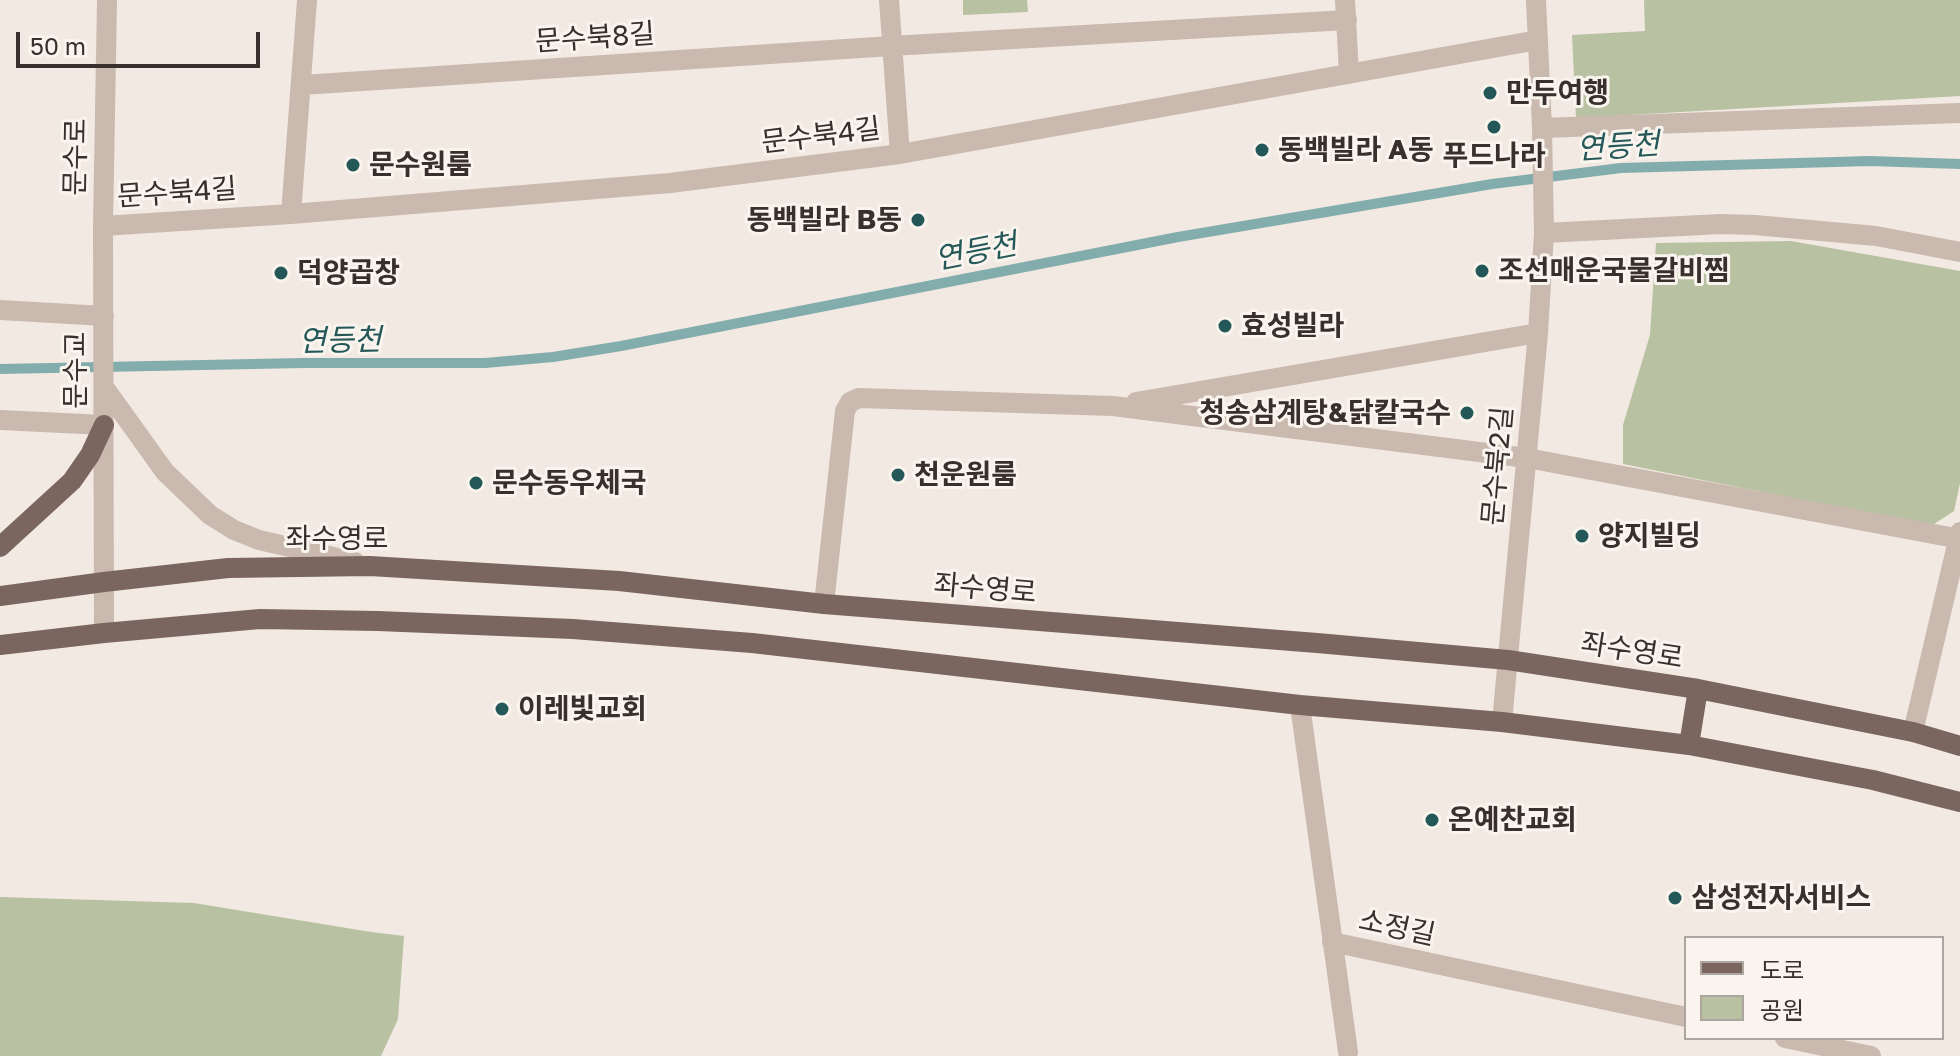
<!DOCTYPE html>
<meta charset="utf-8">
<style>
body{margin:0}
#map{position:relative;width:1960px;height:1056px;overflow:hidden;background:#f2e9e2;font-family:"Golos Text","Noto Sans KR",sans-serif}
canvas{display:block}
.legend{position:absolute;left:1684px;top:936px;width:260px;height:104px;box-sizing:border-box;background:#faf4ee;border:2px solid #ada5a0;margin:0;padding:10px 14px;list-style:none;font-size:24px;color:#392f2c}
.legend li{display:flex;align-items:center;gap:16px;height:40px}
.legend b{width:40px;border:2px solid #ada5a0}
.scale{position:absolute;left:16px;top:32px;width:244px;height:36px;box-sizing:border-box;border:4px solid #392f2c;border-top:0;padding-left:10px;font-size:24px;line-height:28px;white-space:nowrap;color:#392f2c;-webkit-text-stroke:6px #faf4ee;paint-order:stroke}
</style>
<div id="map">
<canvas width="1960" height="1056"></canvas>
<ul class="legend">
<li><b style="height:10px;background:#7a665e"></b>도로</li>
<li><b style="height:22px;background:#b8c1a2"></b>공원</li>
</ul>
<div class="scale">50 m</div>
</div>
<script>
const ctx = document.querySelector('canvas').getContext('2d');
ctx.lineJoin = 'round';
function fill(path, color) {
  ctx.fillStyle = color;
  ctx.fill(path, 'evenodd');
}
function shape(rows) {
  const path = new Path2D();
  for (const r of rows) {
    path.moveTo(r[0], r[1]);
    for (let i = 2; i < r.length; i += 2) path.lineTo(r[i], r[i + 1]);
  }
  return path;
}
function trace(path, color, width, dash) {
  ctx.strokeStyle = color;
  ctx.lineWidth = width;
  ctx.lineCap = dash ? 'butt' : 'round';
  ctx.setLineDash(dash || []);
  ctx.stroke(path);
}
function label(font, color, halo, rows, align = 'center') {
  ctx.font = font + ' "Golos Text","Noto Sans KR",sans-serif';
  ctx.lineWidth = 6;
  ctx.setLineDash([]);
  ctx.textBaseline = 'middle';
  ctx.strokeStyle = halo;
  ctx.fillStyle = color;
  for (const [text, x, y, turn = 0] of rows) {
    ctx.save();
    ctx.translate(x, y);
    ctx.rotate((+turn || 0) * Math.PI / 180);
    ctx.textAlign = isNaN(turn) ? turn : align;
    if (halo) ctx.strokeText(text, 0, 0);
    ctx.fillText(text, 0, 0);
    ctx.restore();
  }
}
fill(shape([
 [963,0,1027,0,1028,12,963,15],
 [1644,0,1960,0,1960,96,1576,118,1572,35,1645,31],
 [1791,241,1960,271,1960,483,1954,511,1931,526,1623,464,1623,425,1650,335,1656,243],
 [0,897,194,903,371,932,404,936,398,1019,381,1056,0,1056]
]), '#b8c1a2');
trace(shape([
 [0,369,303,363,485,363,553,357,621,346,1178,237,1492,184,1621,168,1870,161,1960,164]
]), '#83adac', 10);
trace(shape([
 [889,0,900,154],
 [1345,0,1349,74],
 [302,85,891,46,1347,20],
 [1542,128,1960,113],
 [291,214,307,0],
 [103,226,291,214,670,183,900,154,1538,40],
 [1544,233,1721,224,1755,225,1876,236,1960,252],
 [0,310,104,316],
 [104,387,165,472,210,515,234,530,259,540,355,562],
 [1136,402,1538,333],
 [0,420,104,425],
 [824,604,845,411,850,402,859,398,1113,406,1527,458,1960,539],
 [104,633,103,226,107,0],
 [1300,705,1348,1052],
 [1502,722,1538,333,1544,233,1542,128,1536,0],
 [1913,732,1960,532],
 [1332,942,1686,1017],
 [1785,1038,1871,1056]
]), '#cab9ae', 20);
trace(shape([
 [0,547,72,481,90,455,104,425],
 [0,596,104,582,228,568,370,566,619,581,824,604,1317,643,1508,660,1698,689,1913,732,1960,746],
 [0,645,104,633,260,619,378,621,573,629,752,643,1300,705,1502,722,1689,745,1873,780,1960,802],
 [1689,745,1698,689]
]), '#7a665e', 20);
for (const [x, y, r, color] of [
 [1490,93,8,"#245858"],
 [1494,127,8,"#245858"],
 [1262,150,8,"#245858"],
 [353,165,8,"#245858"],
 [918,220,8,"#245858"],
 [1482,271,8,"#245858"],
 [281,273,8,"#245858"],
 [1225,326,8,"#245858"],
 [1467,413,8,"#245858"],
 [898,475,8,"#245858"],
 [476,483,8,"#245858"],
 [1582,536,8,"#245858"],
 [502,709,8,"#245858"],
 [1432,820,8,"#245858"],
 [1675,898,8,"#245858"]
]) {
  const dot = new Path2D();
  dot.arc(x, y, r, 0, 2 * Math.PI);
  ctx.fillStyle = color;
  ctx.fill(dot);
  trace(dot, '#faf4ee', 3);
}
label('28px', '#392f2c', '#faf4ee', [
 ["문수북8길",595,38,-4],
 ["문수북4길",821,136,-7],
 ["문수로",76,157,-89],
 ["문수북4길",177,193,-4],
 ["문수교",76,370,-90],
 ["문수북2길",1498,466,-85],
 ["좌수영로",337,539],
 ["좌수영로",985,589,5],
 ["좌수영로",1632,651,9],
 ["소정길",1397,928,12]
]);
label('bold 28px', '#392f2c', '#faf4ee', [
 ["만두여행",1506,93],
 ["동백빌라 A동",1278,150],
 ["푸드나라",1494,156,"center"],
 ["문수원룸",369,165],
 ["동백빌라 B동",902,220,"right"],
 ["조선매운국물갈비찜",1498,271],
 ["덕양곱창",297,273],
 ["효성빌라",1241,326],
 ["청송삼계탕&닭칼국수",1451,413,"right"],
 ["천운원룸",914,475],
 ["문수동우체국",492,483],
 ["양지빌딩",1598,536],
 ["이레빛교회",518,709],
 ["온예찬교회",1448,820],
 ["삼성전자서비스",1691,898]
], 'left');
label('italic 30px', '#245858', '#faf4ee', [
 ["연등천",1618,147,-4],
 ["연등천",976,252,-11],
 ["연등천",340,341,-1]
]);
</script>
